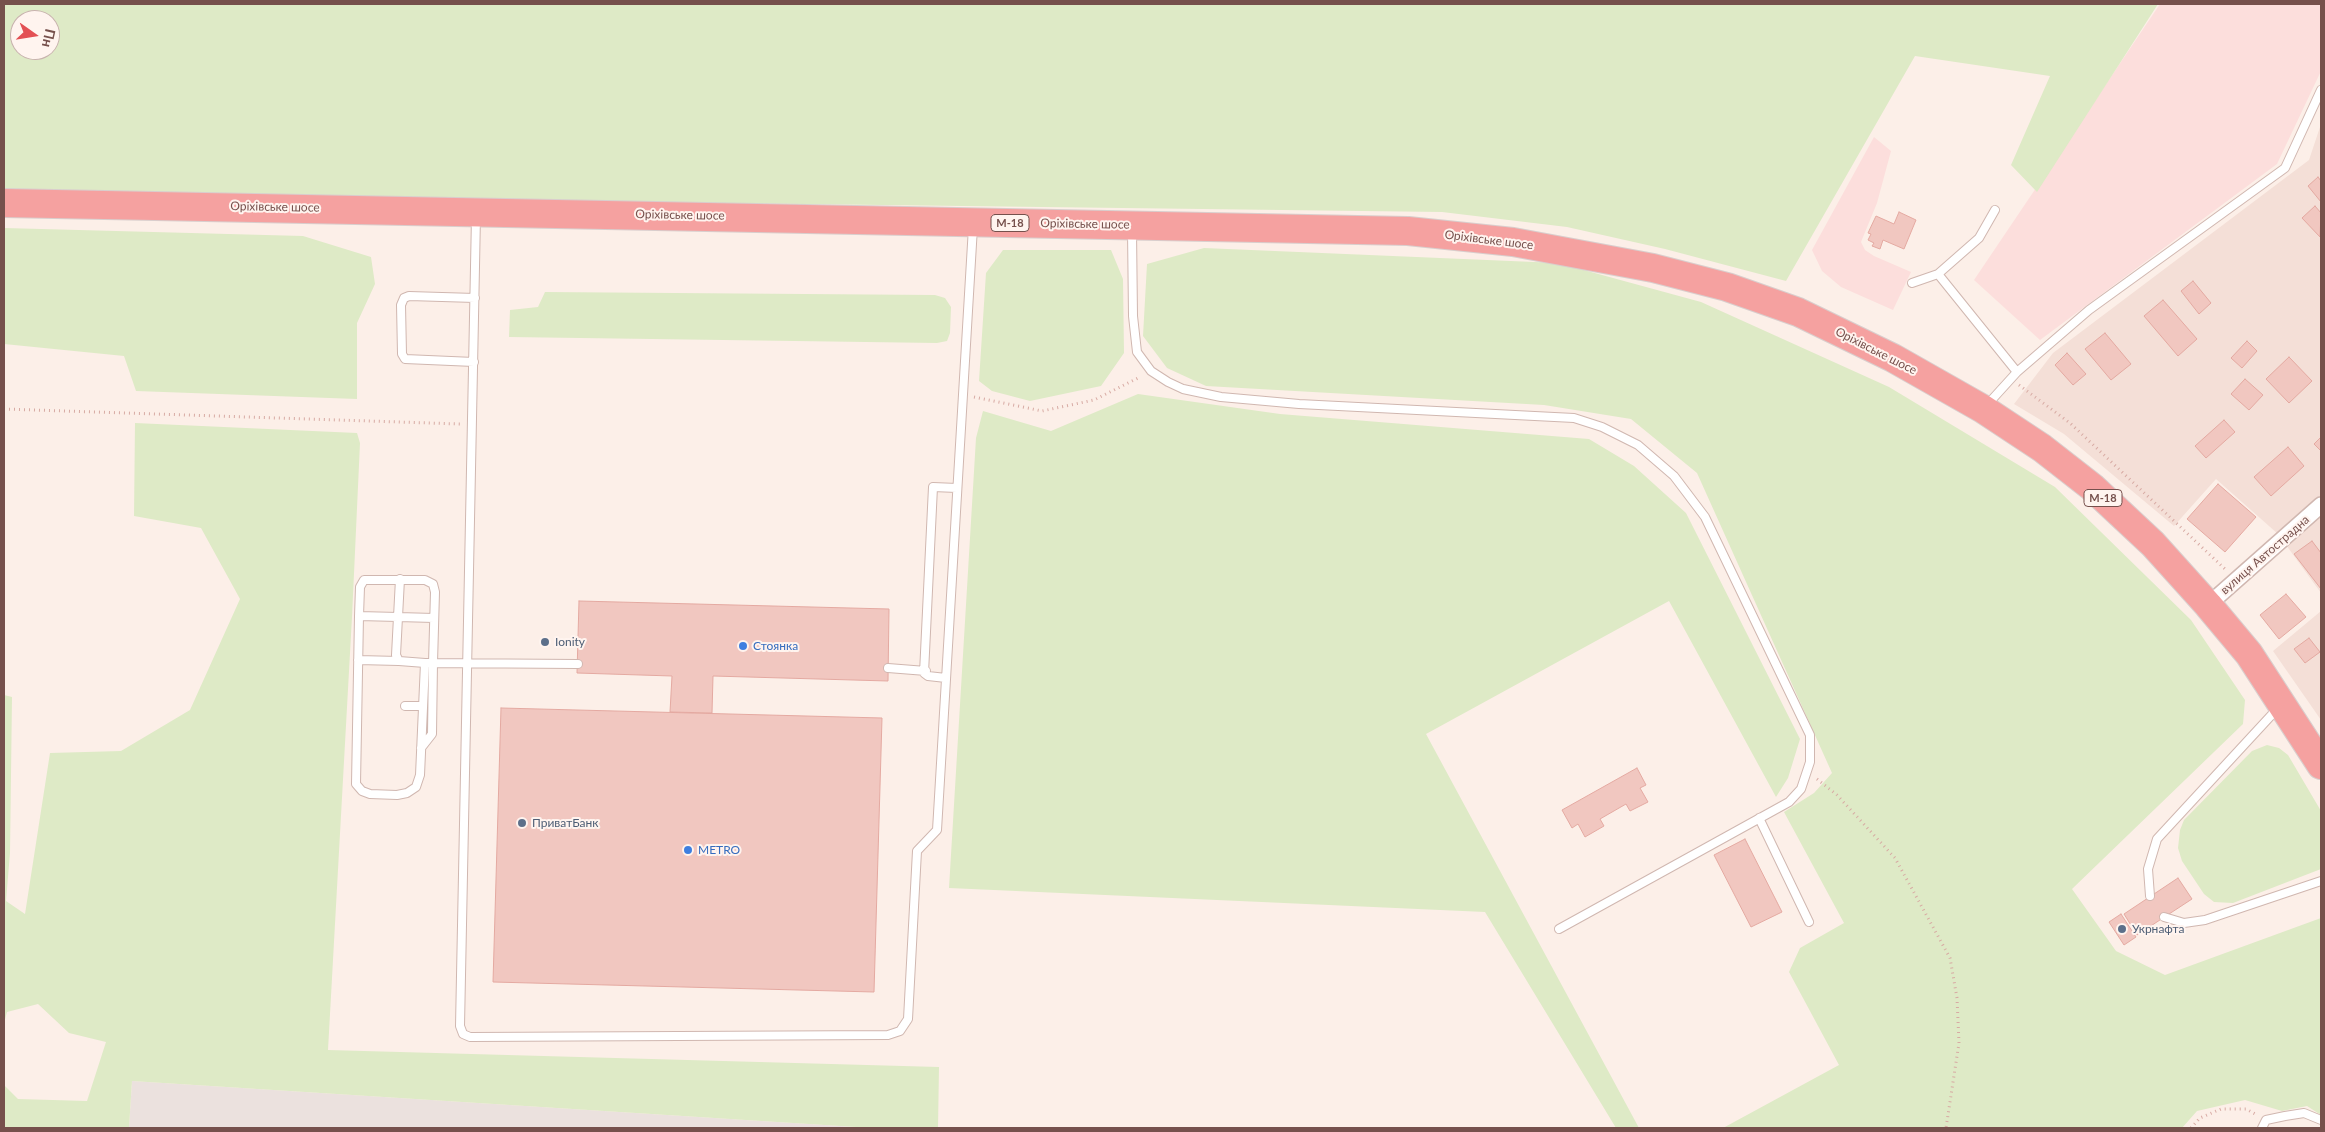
<!DOCTYPE html>
<meta charset="utf-8">
<style>
body{margin:0}
#map{position:relative;width:2325px;height:1132px;overflow:hidden;background:#fcefe8;font-family:Lato,sans-serif}
canvas{display:block}
.frame{position:absolute;inset:0;border:5px solid #76504c;pointer-events:none}
.north{position:absolute;left:10px;top:10px;width:50px;height:50px;box-sizing:border-box;background:#fff4ef;border:1px solid #c8b2ae;border-radius:50%;rotate:103deg;font-size:14px;font-weight:700;line-height:20px;text-align:center;color:#76504c}
.north::after{content:'';display:block;margin:auto;width:18px;height:22px;background:#e35054;clip-path:polygon(50% 0,100% 100%,50% 72%,0 100%)}
</style>
<div id="map">
<canvas width="2325" height="1132"></canvas>
<div class="frame"></div>
<div class="north">Пн</div>
</div>
<script>
const ctx = document.querySelector('canvas').getContext('2d');
ctx.lineJoin = 'round';
function fill(path, color) {
  ctx.fillStyle = color;
  ctx.fill(path, 'evenodd');
}
function shape(rows) {
  const path = new Path2D();
  for (const r of rows) {
    path.moveTo(r[0], r[1]);
    for (let i = 2; i < r.length; i += 2) path.lineTo(r[i], r[i + 1]);
  }
  return path;
}
function trace(path, color, width, dash) {
  ctx.strokeStyle = color;
  ctx.lineWidth = width;
  ctx.lineCap = dash ? 'butt' : 'round';
  ctx.setLineDash(dash || []);
  ctx.stroke(path);
}
function label(font, color, halo, rows, align = 'center') {
  ctx.font = font + ' Lato,sans-serif';
  ctx.lineWidth = 4;
  ctx.setLineDash([]);
  ctx.textBaseline = 'middle';
  ctx.strokeStyle = halo;
  ctx.fillStyle = color;
  for (const [text, x, y, turn = 0] of rows) {
    ctx.save();
    ctx.translate(x, y);
    ctx.rotate((+turn || 0) * Math.PI / 180);
    ctx.textAlign = isNaN(turn) ? turn : align;
    if (halo) ctx.strokeText(text, 0, 0);
    ctx.fillText(text, 0, 0);
    ctx.restore();
  }
}
fill(shape([
 [2321,124,2321,593,2278,534,2216,479,2174,526,2064,434,2014,404,2053,353,2309,160],
 [2321,611,2321,720,2273,651]
]), '#f4dfd7');
fill(shape([
 [2160,4,2321,4,2321,71,2277,164,2040,340,1974,280],
 [1874,137,1891,151,1877,203,1861,242,1865,250,1874,256,1911,272,1893,310,1841,287,1822,271,1812,250]
]), '#fcdedc');
fill(shape([
 [132,1081,856,1127,129,1128]
]), '#ebe1de');
fill(shape([
 [4,4,2158,4,2037,192,2011,165,2050,76,1915,56,1786,281,1665,249,1567,227,1442,212,4,194],
 [20,20,50,20,50,50,20,50],
 [4,228,303,236,371,257,375,284,357,323,357,399,136,391,124,356,4,344],
 [1204,248,1558,263,1701,302,1889,387,2055,487,2191,620,2245,700,2243,724,2072,889,2116,951,2165,975,2321,918,2321,1115,2307,1106,2282,1111,2245,1100,2197,1111,2182,1128,1723,1128,1839,1065,1789,972,1800,948,1844,923,1784,812,1814,793,1832,773,1697,473,1631,419,1544,405,1206,386,1167,368,1143,336,1147,264],
 [1003,250,1111,250,1123,279,1124,353,1101,386,1030,401,992,391,979,381,986,273],
 [545,292,935,295,945,298,951,307,950,333,947,341,937,343,509,337,510,310,538,307],
 [1138,394,1280,414,1589,439,1634,466,1686,513,1800,739,1788,778,1776,797,1669,601,1426,734,1639,1128,1616,1128,1485,912,949,888,976,438,983,411,1051,431],
 [135,423,357,433,360,443,352,617,328,1050,939,1067,938,1128,856,1127,132,1081,129,1128,4,1128,4,1085,18,1099,87,1101,106,1042,69,1033,38,1004,7,1012,4,1023,4,695,12,697,10,853,6,901,25,914,50,753,121,751,190,710,240,599,201,528,134,516],
 [2267,745,2279,748,2288,755,2321,811,2321,869,2233,903,2214,902,2204,894,2182,861,2178,848,2180,830,2184,820,2252,751]
]), '#deeac6');
const building = shape([
 [2318,177,2321,181,2321,202,2308,186,2318,177],
 [2315,206,2321,213,2320,237,2302,218,2315,206],
 [1899,212,1916,220,1904,249,1883,240,1880,249,1872,246,1874,243,1868,240,1871,234,1868,233,1876,216,1894,224,1899,212],
 [2193,281,2211,303,2199,314,2181,291,2193,281],
 [2163,300,2197,339,2178,356,2144,316,2163,300],
 [2105,333,2131,364,2111,380,2085,349,2105,333],
 [2247,341,2257,351,2242,368,2231,358,2247,341],
 [2067,353,2086,374,2073,385,2055,365,2067,353],
 [2289,357,2312,381,2289,403,2266,379,2289,357],
 [2245,379,2263,395,2249,410,2231,394,2245,379],
 [2224,420,2235,432,2206,458,2195,446,2224,420],
 [2321,437,2321,451,2314,444,2321,437],
 [2288,447,2304,466,2271,496,2254,477,2288,447],
 [2218,484,2256,517,2225,552,2187,519,2218,484],
 [2312,541,2321,553,2321,589,2294,554,2312,541],
 [2286,594,2306,617,2279,639,2260,615,2286,594],
 [579,601,889,609,888,681,713,676,712,713,670,712,672,676,577,673,579,601],
 [2309,638,2320,652,2305,663,2294,649,2309,638],
 [501,708,882,718,874,992,493,982,501,708],
 [1637,768,1646,785,1640,788,1648,802,1630,811,1626,804,1600,819,1604,826,1585,837,1578,824,1572,828,1562,810,1637,768],
 [1745,839,1782,912,1751,927,1714,855,1745,839],
 [2178,878,2192,899,2137,935,2124,914,2178,878],
 [2121,914,2136,937,2124,945,2109,922,2121,914]
]);
fill(building, '#f1c7c0');
trace(building, '#e4a9a1', 1);
const lane = shape([
 [476,216,460,1026,463,1034,470,1037,888,1035,900,1031,908,1019,917,851,937,830,973,227],
 [1132,231,1133,316,1137,352,1151,371,1168,382,1183,389,1221,397,1299,404,1574,418,1602,427,1638,445,1674,476,1705,517,1810,735,1810,762,1801,789,1789,802,1559,929],
 [1938,274,2017,372],
 [1912,283,1938,274,1979,238,1995,210],
 [474,362,405,359,402,354,401,305,404,298,409,296,475,298],
 [1987,405,2017,372,2089,310,2285,168,2321,90],
 [359,616,398,617,400,579],
 [358,660,399,661],
 [425,663,399,661,396,655,398,617,434,618],
 [888,668,926,671],
 [946,678,928,676,924,673,933,487,957,488],
 [405,706,423,706],
 [421,748,432,734,433,663,425,663,420,775,416,787,407,793,397,795,370,794,362,791,356,784,359,616,360,587,364,580,425,580,433,584,435,592,433,663,578,664],
 [1759,818,1809,922],
 [2150,896,2148,869,2157,839,2278,708],
 [2164,917,2184,923,2205,920,2321,881],
 [2262,1128,2266,1120,2285,1116,2304,1113,2321,1120]
]);
const street = shape([
 [2208,605,2321,505]
]);
const highway = shape([
 [4,203,1408,231,1513,242,1653,268,1727,287,1798,312,1893,358,1983,409,2042,448,2092,487,2153,544,2208,605,2249,654,2321,765]
]);
trace(lane, '#d0b7b0', 10);
trace(street, '#d0b7b0', 18);
trace(highway, '#d9cecd', 30);
trace(shape([
 [2019,385,2070,423,2225,569],
 [974,397,1042,411,1094,400,1140,377],
 [4,409,460,424],
 [1817,779,1837,795,1895,858,1950,958,1957,998,1959,1043,1946,1128],
 [2191,1128,2200,1118,2221,1109,2246,1109,2257,1115]
]), '#d7aaa3', 3, [1, 4]);
trace(lane, '#fff', 8);
trace(street, '#fff', 15);
trace(highway, '#f5a1a0', 28);
for (const [x, y, r, color] of [
 [545,642,5,"#5c6f8a"],
 [743,646,5,"#3f7fe0"],
 [522,823,5,"#5c6f8a"],
 [688,850,5,"#3f7fe0"],
 [2122,929,5,"#5c6f8a"]
]) {
  const dot = new Path2D();
  dot.arc(x, y, r, 0, 2 * Math.PI);
  ctx.fillStyle = color;
  ctx.fill(dot);
  trace(dot, '#fff4ef', 2);
}
for (const [x, y, w] of [
 [1010,223,38],
 [2103,498,38]
]) {
  const box = new Path2D();
  box.roundRect(x - w / 2, y - 8.5, w, 17, 4);
  ctx.fillStyle = '#fff4ef';
  ctx.fill(box);
  trace(box, '#76504c', 1);
}
label('bold 11px', '#76504c', null, [
 ["М-18",1010,223],
 ["М-18",2103,498]
]);
label('12px', '#76504c', '#fff4ef', [
 ["Оріхівське шосе",275,207,1],
 ["Оріхівське шосе",680,215,1],
 ["Оріхівське шосе",1085,224,1],
 ["Оріхівське шосе",1489,240,7],
 ["Оріхівське шосе",1876,351,27],
 ["вулиця Автострадна",2265,555,-41]
]);
label('12px', '#4e5e75', '#fff4ef', [
 ["Ionity",555,642],
 ["ПриватБанк",532,823],
 ["Укрнафта",2132,929]
], 'left');
label('12px', '#366cbe', '#fff4ef', [
 ["Стоянка",753,646],
 ["METRO",698,850]
], 'left');
</script>
